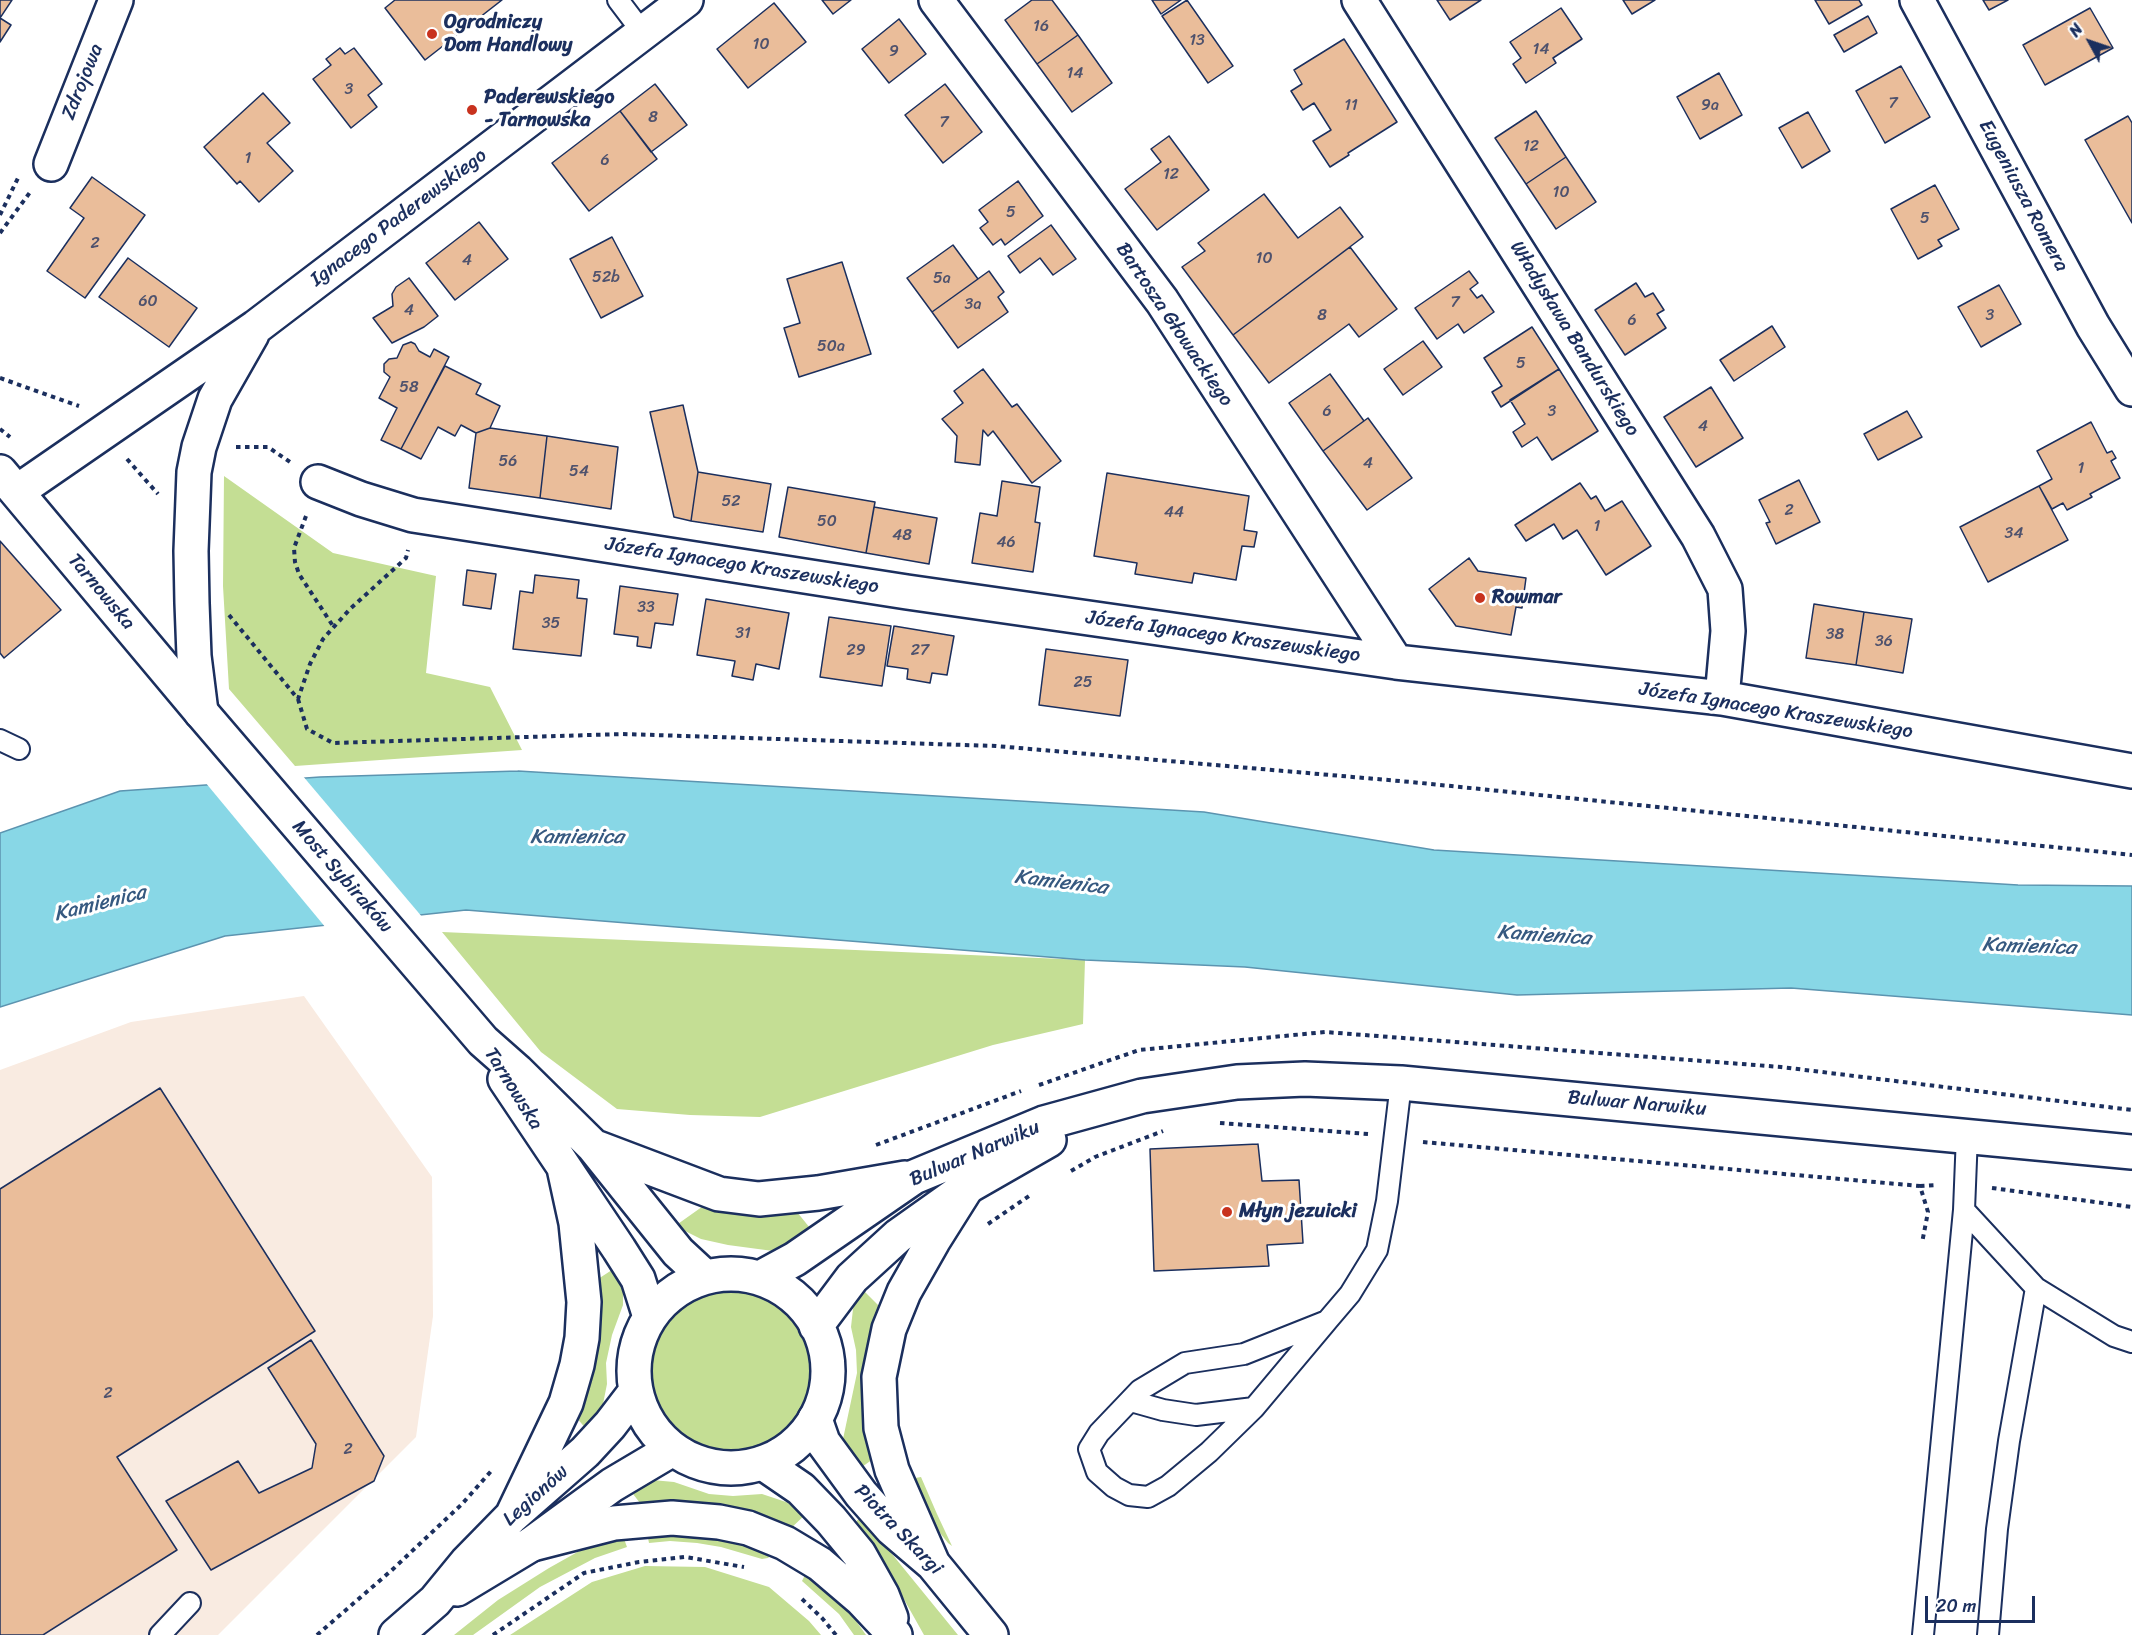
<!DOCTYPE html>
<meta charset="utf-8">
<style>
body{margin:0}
#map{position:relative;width:2132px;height:1635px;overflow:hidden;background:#fff;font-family:Sriracha,sans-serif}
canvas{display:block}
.north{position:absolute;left:2060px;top:12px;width:60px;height:60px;-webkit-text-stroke:4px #fff;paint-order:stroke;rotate:310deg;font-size:16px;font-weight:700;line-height:24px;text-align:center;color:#1b2f5e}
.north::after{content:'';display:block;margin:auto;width:21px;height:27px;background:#1b2f5e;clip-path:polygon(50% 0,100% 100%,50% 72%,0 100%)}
.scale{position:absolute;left:1925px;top:1596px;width:110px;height:27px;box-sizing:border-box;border:3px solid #1b2f5e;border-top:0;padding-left:8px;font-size:18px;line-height:21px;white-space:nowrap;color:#1b2f5e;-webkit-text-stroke:4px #fff;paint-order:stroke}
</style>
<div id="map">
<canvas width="2132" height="1635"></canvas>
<div class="north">N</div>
<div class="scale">20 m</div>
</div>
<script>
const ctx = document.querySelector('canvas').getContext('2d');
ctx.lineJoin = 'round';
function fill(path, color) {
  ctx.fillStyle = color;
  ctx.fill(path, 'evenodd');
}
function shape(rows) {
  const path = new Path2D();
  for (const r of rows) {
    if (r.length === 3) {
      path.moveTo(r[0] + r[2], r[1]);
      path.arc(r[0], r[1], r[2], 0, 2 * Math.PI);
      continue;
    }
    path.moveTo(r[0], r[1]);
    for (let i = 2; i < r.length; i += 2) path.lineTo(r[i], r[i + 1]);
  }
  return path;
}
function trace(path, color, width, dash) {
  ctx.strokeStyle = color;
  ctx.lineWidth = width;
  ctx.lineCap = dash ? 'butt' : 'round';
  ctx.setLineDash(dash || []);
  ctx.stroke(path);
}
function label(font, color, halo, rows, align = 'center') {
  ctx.font = font + ' Sriracha,sans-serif';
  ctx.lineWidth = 6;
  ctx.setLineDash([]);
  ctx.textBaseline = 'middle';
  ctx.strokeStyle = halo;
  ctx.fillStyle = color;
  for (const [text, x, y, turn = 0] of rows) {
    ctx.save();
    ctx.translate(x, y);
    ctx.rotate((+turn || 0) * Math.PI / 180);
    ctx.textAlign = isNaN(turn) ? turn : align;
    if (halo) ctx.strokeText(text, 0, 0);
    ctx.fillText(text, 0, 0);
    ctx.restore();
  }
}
fill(shape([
 [304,996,432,1177,433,1316,416,1437,218,1635,0,1635,0,1070,131,1022]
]), '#f9ebe1');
fill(shape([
 [224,476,333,553,436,576,426,673,490,687,522,750,295,766,229,689,223,586],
 [442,932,1085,960,1083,1024,993,1045,760,1117,690,1115,617,1109,541,1052],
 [706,1204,797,1212,814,1233,789,1246,773,1251,728,1245,701,1239,675,1226],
 [618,1266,623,1282,623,1305,612,1335,606,1363,607,1384,602,1409,588,1431,575,1416,595,1281],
 [732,1371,84],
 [861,1288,882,1309,876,1457,859,1469,846,1451,843,1439,857,1373,856,1350,851,1327,853,1309],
 [921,1477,937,1514,952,1546,948,1543,929,1519,909,1479],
 [652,1480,674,1482,709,1494,733,1496,762,1494,786,1502,807,1513,788,1531,643,1507,630,1490],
 [861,1516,958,1635,924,1635,882,1560,855,1523],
 [706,1531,775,1551,768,1558,762,1559,721,1547,697,1543,670,1541,649,1543,647,1533],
 [623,1536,627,1547,595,1558,540,1587,473,1635,454,1635,498,1600,549,1568,590,1545],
 [645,1566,705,1567,769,1587,809,1621,821,1635,510,1635,592,1582],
 [806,1573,842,1601,866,1635,854,1635,839,1614,802,1581]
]), '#c4de94');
const water = shape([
 [518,771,1204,812,1434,850,2018,885,2132,886,2132,1015,1791,988,1517,995,1245,967,1085,960,466,910,225,936,0,1007,0,833,120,791,320,777,518,771]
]);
fill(water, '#88d7e6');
trace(water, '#5c94b0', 1.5);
fill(shape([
 [302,775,423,918,326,928,205,782]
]), '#fff');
const building = shape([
 [0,0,12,0,0,18,0,0],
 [395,0,502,0,425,60,385,8,395,0],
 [822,0,851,0,833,14,822,0],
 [1032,0,1052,0,1078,35,1037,64,1005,20,1032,0],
 [1152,0,1181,0,1161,14,1152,0],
 [1187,0,1233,66,1208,83,1162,16,1187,0],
 [1437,0,1481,0,1450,20,1437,0],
 [1623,0,1655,0,1632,14,1623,0],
 [1815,0,1859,0,1862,5,1829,24,1815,0],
 [1983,0,2008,0,1989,10,1983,0],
 [774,3,806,42,748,88,717,49,774,3],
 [1561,8,1582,39,1553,58,1556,63,1526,83,1513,64,1521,58,1510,42,1561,8],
 [2090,8,2113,48,2045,85,2023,45,2090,8],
 [1868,16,1877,33,1844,52,1834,35,1868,16],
 [0,18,11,25,0,42,0,18],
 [899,19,926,54,889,83,862,49,899,19],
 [1078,35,1112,83,1072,112,1037,64,1078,35],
 [1344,39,1397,122,1348,153,1349,155,1330,167,1313,141,1331,130,1314,103,1303,110,1291,91,1302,84,1294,70,1344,39],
 [340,48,345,54,354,48,382,84,368,95,377,107,351,128,313,79,331,65,326,59,340,48],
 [1901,66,1930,117,1885,143,1856,91,1901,66],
 [1719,73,1742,115,1700,139,1677,97,1719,73],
 [655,84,687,125,651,152,620,111,655,84],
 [945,84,982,132,943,163,905,115,945,84],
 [263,93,290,123,267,143,293,171,259,202,240,181,237,184,204,147,263,93],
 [620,111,657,159,589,211,552,163,620,111],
 [1536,111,1566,157,1526,184,1495,138,1536,111],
 [1808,112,1830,151,1802,168,1779,128,1808,112],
 [2128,116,2132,123,2132,223,2085,140,2128,116],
 [1169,136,1209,190,1157,230,1125,189,1161,162,1151,149,1169,136],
 [1566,157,1596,202,1556,229,1526,184,1566,157],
 [92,177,145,215,85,298,47,271,84,218,70,208,92,177],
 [1018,181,1043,216,1005,245,1001,239,993,245,980,228,988,222,979,210,1018,181],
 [1935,185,1959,229,1938,240,1942,246,1918,259,1891,209,1935,185],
 [1264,194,1298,238,1340,207,1363,237,1233,335,1182,267,1205,251,1198,243,1264,194],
 [479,222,508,259,455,300,426,263,479,222],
 [1051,225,1076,259,1053,275,1040,258,1020,273,1008,256,1051,225],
 [612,237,643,296,601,318,570,259,612,237],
 [953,245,978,279,932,312,907,278,953,245],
 [1350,247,1397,309,1359,337,1349,324,1269,383,1233,335,1350,247],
 [128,258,197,308,169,347,99,297,128,258],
 [842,262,871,354,799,377,784,328,800,323,787,279,842,262],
 [989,271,1004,292,998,297,1008,312,958,348,932,312,989,271],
 [1469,271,1478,283,1470,289,1477,298,1482,295,1494,312,1464,333,1458,324,1437,339,1415,308,1469,271],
 [409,278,438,316,424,327,392,343,373,318,393,306,392,294,396,287,409,278],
 [1636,283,1645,297,1653,293,1664,310,1657,314,1666,328,1625,355,1595,310,1636,283],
 [1999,285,2021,324,1981,347,1958,307,1999,285],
 [1772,326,1785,347,1734,381,1720,360,1772,326],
 [1532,327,1559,369,1501,407,1492,392,1502,386,1484,358,1532,327],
 [1423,341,1442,367,1403,395,1384,369,1423,341],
 [411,342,415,344,419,351,430,357,434,349,449,357,401,449,381,440,397,408,379,398,390,377,384,372,384,364,389,359,397,358,403,345,411,342],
 [445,366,481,384,476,394,500,406,490,428,476,433,461,425,455,436,438,427,421,459,401,449,445,366],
 [983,369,1012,407,1017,404,1061,461,1032,483,993,431,988,436,983,430,980,465,955,462,957,436,942,419,963,403,954,391,983,369],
 [1559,369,1598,431,1552,460,1537,437,1522,447,1513,432,1525,424,1510,400,1559,369],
 [1330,374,1364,421,1323,451,1289,403,1330,374],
 [1711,387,1743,438,1696,467,1664,417,1711,387],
 [683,405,698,472,691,521,674,517,650,412,683,405],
 [1907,411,1922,437,1878,460,1864,434,1907,411],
 [1368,418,1412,478,1367,510,1323,451,1368,418],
 [2091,422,2107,453,2112,451,2116,458,2111,461,2120,478,2090,494,2092,497,2067,510,2063,503,2052,509,2039,486,2052,479,2037,451,2091,422],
 [490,428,547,436,540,498,469,488,476,433,490,428],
 [547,436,618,447,611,509,540,498,547,436],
 [698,472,771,484,763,532,691,521,698,472],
 [1107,473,1249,496,1244,530,1257,532,1254,547,1242,546,1236,580,1194,573,1192,583,1135,574,1137,563,1094,556,1107,473],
 [1799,480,1820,522,1776,544,1766,523,1770,522,1759,500,1799,480],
 [1002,481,1040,487,1035,522,1040,523,1033,572,972,563,980,513,997,516,1002,481],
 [1580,483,1591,499,1596,496,1605,511,1622,501,1651,546,1606,575,1577,530,1563,539,1554,524,1526,541,1515,525,1580,483],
 [2039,486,2068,540,1988,582,1960,527,2039,486],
 [788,487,875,502,866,553,779,537,788,487],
 [874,507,937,518,929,564,866,553,874,507],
 [0,541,61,610,4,658,0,653,0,541],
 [1469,558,1478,571,1526,578,1522,608,1516,607,1511,635,1456,626,1429,589,1469,558],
 [467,570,496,574,491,609,463,605,467,570],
 [535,575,579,580,577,598,587,599,581,656,513,649,520,591,533,593,535,575],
 [620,586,678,594,673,625,655,623,651,648,637,646,638,637,614,634,620,586],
 [706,599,789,613,779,669,756,664,753,680,732,676,735,661,697,655,706,599],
 [1814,604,1864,612,1856,665,1806,658,1814,604],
 [1864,612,1912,619,1903,673,1856,665,1864,612],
 [829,617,891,626,882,686,820,677,829,617],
 [894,626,954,636,947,675,932,673,930,683,907,679,908,669,887,666,894,626],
 [1046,649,1128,660,1120,716,1039,705,1046,649],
 [160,1088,315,1331,117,1457,177,1550,43,1635,0,1635,0,1189,160,1088],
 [1258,1144,1262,1181,1299,1180,1303,1243,1267,1245,1269,1266,1154,1271,1150,1149,1258,1144],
 [311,1340,384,1456,374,1481,211,1570,166,1501,238,1461,259,1493,312,1468,316,1444,268,1368,311,1340]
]);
fill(building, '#eabd9a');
trace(building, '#1b2f5e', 1.5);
const service = shape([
 [618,0,643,33],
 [0,740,19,749],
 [1967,1135,1964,1210,2036,1288,2009,1441,1997,1529,1988,1635],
 [2036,1288,2114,1336,2132,1342],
 [1327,1321,1254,1408,1209,1452,1168,1486,1148,1497,1129,1495,1114,1487,1097,1472,1089,1449,1099,1433,1140,1390,1185,1363,1244,1354,1327,1321,1350,1294,1377,1250,1387,1201,1401,1083],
 [1131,1401,1163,1410,1196,1415,1254,1408],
 [160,1635,190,1603],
 [1923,1635,1964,1210]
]);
const minor = shape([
 [936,0,1162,301,1396,662],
 [1359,0,1698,536,1725,589,1728,631,1722,698],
 [1917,0,2093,326,2132,389],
 [51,164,116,0],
 [318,482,361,499,413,515,907,592,1396,662,1722,698,2132,771]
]);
const tertiary = shape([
 [18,491,256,327,686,0],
 [201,712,194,656,192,603,191,551,194,472,199,447,215,399,252,334],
 [815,1419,823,1442,861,1494,892,1529,933,1564,991,1635],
 [763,1463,801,1489,831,1520,859,1554,882,1595,891,1618],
 [532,1544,614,1523,672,1518,719,1522,748,1528,785,1543,820,1564,861,1599,895,1635],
 [933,1564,892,1470,881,1428,879,1377,889,1329,904,1292,933,1241,967,1187]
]);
const secondary = shape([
 [0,472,201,712,483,1041,517,1071,593,1146,678,1252,705,1277],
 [505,1079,619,1249,638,1279,650,1317],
 [595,1147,719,1194,759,1199,818,1193,905,1178],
 [731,1371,97],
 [760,1278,795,1259,914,1177,1044,1123,1142,1096,1237,1082,1305,1079,1401,1083,2132,1152],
 [816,1326,852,1278,898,1236,967,1187,1049,1140],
 [512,1516,566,1403,577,1365,582,1338,584,1302,576,1223,564,1168],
 [457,1589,530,1545,612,1485,671,1450],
 [396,1635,435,1601,467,1562,512,1516,585,1452,610,1425,636,1391]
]);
trace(service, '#1b2f5e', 24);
trace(minor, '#1b2f5e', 38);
trace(tertiary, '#1b2f5e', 38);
trace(secondary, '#1b2f5e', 38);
trace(shape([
 [0,215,18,178],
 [0,233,31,191],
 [0,378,79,406],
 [0,429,10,437],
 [236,447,268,447,290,462],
 [127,459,158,494],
 [306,516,294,548,295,562,299,574,333,626],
 [229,615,298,699,310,664,323,639,350,609,406,558,408,550],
 [298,699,307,729,333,743,623,734,996,746,1411,782,2132,855],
 [1039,1085,1139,1050,1325,1032,1781,1067,2132,1110],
 [1220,1123,1368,1134],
 [1423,1142,1920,1186,1928,1212,1922,1243],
 [876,1145,1021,1091],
 [1071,1171,1095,1157,1163,1131],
 [1920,1186,1937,1185],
 [1992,1188,2132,1207],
 [988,1224,1029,1196],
 [802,1599,822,1618,836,1635],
 [317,1635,392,1570,462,1504,493,1469],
 [493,1635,584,1573,639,1562,685,1557,744,1567]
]), '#1b2f5e', 4, [4.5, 4.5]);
trace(service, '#fff', 20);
trace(minor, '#fff', 33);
trace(tertiary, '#fff', 33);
trace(secondary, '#fff', 33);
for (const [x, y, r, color] of [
 [432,34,6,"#c8321e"],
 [472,110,6,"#c8321e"],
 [1480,598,6,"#c8321e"],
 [1227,1212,6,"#c8321e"]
]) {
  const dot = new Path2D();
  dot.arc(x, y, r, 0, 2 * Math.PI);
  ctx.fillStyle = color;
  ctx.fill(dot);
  trace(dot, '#fff', 2);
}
label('16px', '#4f526d', null, [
 ["16",1041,27],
 ["13",1197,41],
 ["10",761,45],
 ["14",1541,50],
 ["9",894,52],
 ["14",1075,74],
 ["3",349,90],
 ["7",1893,104],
 ["11",1351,106],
 ["9a",1710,106],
 ["8",653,118],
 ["7",944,123],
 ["12",1531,147],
 ["1",248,159],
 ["6",605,161],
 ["12",1171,175],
 ["10",1561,193],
 ["5",1011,213],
 ["5",1925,219],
 ["2",95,244],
 ["10",1264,259],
 ["4",467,261],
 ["52b",606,278],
 ["5a",942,279],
 ["60",148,302],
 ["7",1455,303],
 ["3a",973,305],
 ["4",409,311],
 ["8",1322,316],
 ["3",1990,316],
 ["6",1632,321],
 ["50a",831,347],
 ["5",1521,364],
 ["58",409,388],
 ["6",1327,412],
 ["3",1552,412],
 ["4",1703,427],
 ["56",508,462],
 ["4",1368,464],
 ["1",2081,469],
 ["54",579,472],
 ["52",731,502],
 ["2",1789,511],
 ["44",1174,513],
 ["50",827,522],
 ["1",1597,527],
 ["34",2014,534],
 ["48",902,536],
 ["46",1006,543],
 ["33",646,608],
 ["35",551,624],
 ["31",743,634],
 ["38",1835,635],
 ["36",1884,642],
 ["29",856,651],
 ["27",920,651],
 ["25",1083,683],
 ["2",108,1394],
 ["2",348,1450]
]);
label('bold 20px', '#1b2f5e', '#fff', [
 ["Ogrodniczy",444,23],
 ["Dom Handlowy",444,46],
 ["Paderewskiego",484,98],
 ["- Tarnowska",484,121],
 ["Rowmar",1492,598],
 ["Młyn jezuicki",1239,1212]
], 'left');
label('20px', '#1b2f5e', '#fff', [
 ["Zdrojowa",83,82,-68],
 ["Eugeniusza Romera",2023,196,62],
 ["Ignacego Paderewskiego",399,218,-37],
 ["Bartosza Głowackiego",1174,325,56],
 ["Władysława Bandurskiego",1574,339,58],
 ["Józefa Ignacego Kraszewskiego",742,566,9],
 ["Tarnowska",101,592,50],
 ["Józefa Ignacego Kraszewskiego",1223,637,8],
 ["Józefa Ignacego Kraszewskiego",1776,711,9],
 ["Most Sybiraków",342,877,49],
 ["Tarnowska",513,1089,58],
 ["Bulwar Narwiku",1637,1104,5],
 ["Bulwar Narwiku",975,1154,-23],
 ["Legionów",536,1496,-42],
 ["Piotra Skargi",898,1530,46]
]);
label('italic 21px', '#365980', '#fff', [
 ["Kamienica",577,838],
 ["Kamienica",1061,883,7],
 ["Kamienica",100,904,-14],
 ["Kamienica",1544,936,4],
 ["Kamienica",2029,947,2]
]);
</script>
